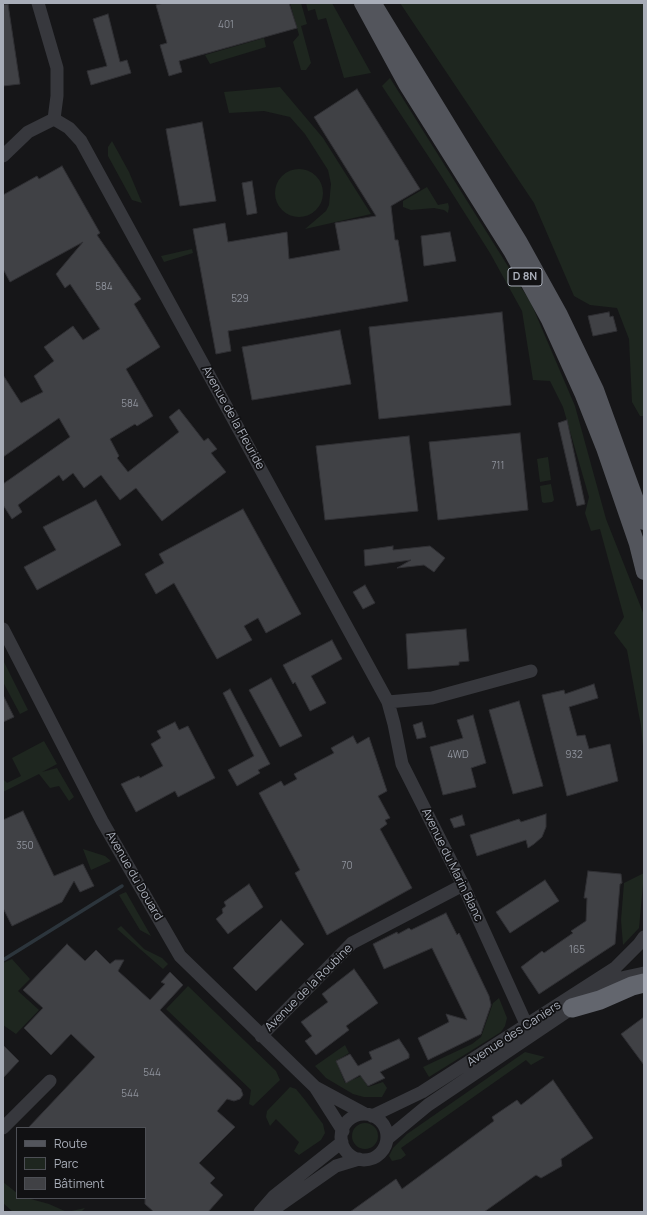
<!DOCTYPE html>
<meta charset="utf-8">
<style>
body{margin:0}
#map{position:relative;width:647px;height:1215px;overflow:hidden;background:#161618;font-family:Manrope,sans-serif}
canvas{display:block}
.frame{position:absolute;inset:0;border:4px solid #a8adb8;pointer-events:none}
.legend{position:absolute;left:16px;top:1127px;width:130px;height:72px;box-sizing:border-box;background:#111113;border:1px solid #4d4f55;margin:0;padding:5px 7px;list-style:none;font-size:12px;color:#a8adb8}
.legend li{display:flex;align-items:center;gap:8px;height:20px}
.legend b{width:20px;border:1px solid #4d4f55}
</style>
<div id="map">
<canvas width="647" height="1215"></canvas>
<div class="frame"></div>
<ul class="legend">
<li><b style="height:5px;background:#53555c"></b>Route</li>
<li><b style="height:11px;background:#1e261f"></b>Parc</li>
<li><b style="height:11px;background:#404145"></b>Bâtiment</li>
</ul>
</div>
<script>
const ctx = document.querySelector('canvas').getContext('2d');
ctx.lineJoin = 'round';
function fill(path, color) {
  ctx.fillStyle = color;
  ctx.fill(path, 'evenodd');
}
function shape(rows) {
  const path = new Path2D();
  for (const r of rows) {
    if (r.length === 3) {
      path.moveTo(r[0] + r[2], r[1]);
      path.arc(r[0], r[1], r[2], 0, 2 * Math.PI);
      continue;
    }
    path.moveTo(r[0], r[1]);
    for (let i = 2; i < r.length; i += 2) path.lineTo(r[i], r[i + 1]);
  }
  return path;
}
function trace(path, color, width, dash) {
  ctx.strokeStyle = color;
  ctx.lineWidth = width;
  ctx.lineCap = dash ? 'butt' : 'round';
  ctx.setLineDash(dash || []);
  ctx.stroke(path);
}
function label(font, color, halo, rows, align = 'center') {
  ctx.font = font + ' Manrope,sans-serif';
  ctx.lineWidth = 3.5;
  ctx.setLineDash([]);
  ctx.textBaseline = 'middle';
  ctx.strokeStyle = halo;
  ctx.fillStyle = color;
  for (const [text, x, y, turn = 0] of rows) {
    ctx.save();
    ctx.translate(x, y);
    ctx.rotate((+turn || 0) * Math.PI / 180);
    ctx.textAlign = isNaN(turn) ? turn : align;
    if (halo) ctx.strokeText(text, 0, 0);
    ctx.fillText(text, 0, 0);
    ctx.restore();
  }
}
fill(shape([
 [290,3,301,3,307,24,301,26,311,63,306,70,301,70,293,42,299,35],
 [306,3,332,3,371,73,344,78,326,18,318,20,315,9,308,11],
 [400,3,644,3,644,416,640,416,632,402,629,339,617,308,590,305,574,296,534,203],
 [264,38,266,47,210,64,205,55],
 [390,78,531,303,575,406,606,519,644,615,644,757,641,726,627,650,614,633,624,617,600,529,591,531,585,513,589,497,563,407,550,381,533,380,522,311,490,253,440,174,382,86],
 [280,87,323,138,371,214,305,229,326,211,329,205,331,184,328,170,305,134,290,117,264,111,229,113,224,92],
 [112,141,129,172,142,203,132,200,108,156,108,147],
 [299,193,24],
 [427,187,438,205,448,203,449,207,448,213,444,210,434,208,411,210,403,207,403,201],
 [192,249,193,253,164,262,161,256],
 [548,457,551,480,540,482,537,459],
 [551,484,554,500,552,502,544,503,542,502,540,486],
 [3,660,28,710,20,714,3,682],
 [44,741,57,764,42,772,57,768,74,797,69,801,59,786,50,788,39,774,3,792,3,779,7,783,21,776,12,758],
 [83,849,105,856,111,861,91,870],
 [644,873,639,928,623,945,621,920,624,883],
 [126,892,151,936,140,930,119,895],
 [121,926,144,949,162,958,168,964,163,969,117,929],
 [12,959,30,979,18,991,39,1010,16,1034,3,1025,3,963],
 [188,986,276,1071,280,1080,253,1106,249,1104,251,1090,166,1009],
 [499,998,507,1018,505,1026,501,1032,429,1077,423,1067,472,1044,481,1037,493,1003],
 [345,1045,349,1053,336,1061,345,1083,361,1076,368,1087,383,1082,387,1088,382,1097,364,1097,353,1094,326,1078,315,1066],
 [525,1052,545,1057,531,1065,526,1060,401,1148,406,1155,401,1159,392,1161,389,1156,393,1148,407,1134],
 [290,1087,296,1089,305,1100,323,1124,325,1133,321,1140,299,1155,294,1151,299,1142,276,1119,270,1126,266,1117,267,1111],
 [365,1136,13],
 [3,1182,17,1193,17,1198,27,1198,49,1204,67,1212,85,1208,81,1212,13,1212,3,1203]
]), '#1e261f');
trace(shape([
 [3,960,122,886]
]), '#2c353c', 3.5);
const building = shape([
 [164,3,289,3,297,28,179,61,182,72,169,76,160,45,167,43,156,5,164,3],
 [8,4,20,84,3,86,3,5,8,4],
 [108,14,120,62,127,60,131,73,91,85,87,71,107,66,93,19,108,14],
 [357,89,420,189,391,206,395,240,398,240,408,301,228,331,231,351,216,354,193,229,225,223,228,242,287,232,289,259,340,250,335,223,376,216,314,117,357,89],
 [202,122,216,201,180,206,166,129,202,122],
 [62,166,100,233,97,235,141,299,134,304,160,347,126,369,153,416,137,426,135,424,110,439,119,456,117,458,128,472,179,432,169,417,179,409,204,441,208,438,217,449,211,453,226,472,162,521,136,488,120,500,101,475,84,488,73,473,63,481,59,475,18,505,22,512,12,519,3,505,3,484,70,437,59,418,3,457,3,375,21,403,43,392,34,376,54,361,44,347,73,326,83,340,100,329,70,284,65,288,56,274,83,242,10,282,3,269,3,195,37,176,39,179,62,166],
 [252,181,257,213,247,215,242,183,252,181],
 [450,232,456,261,424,266,421,236,450,232],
 [502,312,511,405,379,419,369,327,502,312],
 [609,312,610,317,613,316,617,331,593,336,588,316,609,312],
 [340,330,351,384,252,400,242,347,340,330],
 [567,420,585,504,577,506,558,423,567,420],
 [520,433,528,510,438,520,429,442,520,433],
 [409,436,418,511,325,520,316,446,409,436],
 [96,500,121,545,37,590,24,567,56,550,43,527,96,500],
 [243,509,301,614,266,633,258,618,244,626,252,640,217,659,174,583,156,594,145,574,164,563,159,554,243,509],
 [393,546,393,550,430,546,445,558,434,572,424,565,397,568,411,560,365,566,364,550,393,546],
 [365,585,375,603,363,609,353,592,365,585],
 [466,629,469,661,459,662,459,665,408,669,406,634,466,629],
 [332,640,342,659,311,676,326,703,310,711,295,682,293,684,283,665,332,640],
 [271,678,302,736,280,747,249,690,271,678],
 [594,684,598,698,569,707,577,736,585,735,589,749,610,744,618,781,567,796,542,695,564,690,565,694,594,684],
 [230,689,270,764,258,770,260,773,237,786,228,770,254,756,223,693,230,689],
 [3,695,14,717,3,722,3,695],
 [519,701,543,786,513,794,489,710,519,701],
 [473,715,486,763,471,768,476,787,443,795,430,747,463,738,457,720,473,715],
 [175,722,179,730,188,726,215,778,178,797,175,791,136,812,121,784,139,776,140,778,163,766,151,744,161,738,157,731,175,722],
 [422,722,426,737,417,739,413,725,422,722],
 [353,736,357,744,369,737,387,791,378,796,390,818,385,820,387,824,380,829,412,888,327,935,295,873,300,870,259,793,281,781,284,786,297,779,294,774,334,753,331,748,353,736],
 [23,811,54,876,83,864,94,886,80,892,74,881,62,902,12,926,3,908,3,820,23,811],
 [546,814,546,827,542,837,534,844,528,848,526,840,477,856,470,835,519,819,521,822,546,814],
 [462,815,465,825,454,828,450,819,462,815],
 [588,871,621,874,622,883,620,884,615,944,539,994,521,967,542,951,544,953,573,933,571,931,586,921,587,898,584,898,588,871],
 [545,880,559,901,510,933,496,912,545,880],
 [249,884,263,907,228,934,216,919,223,913,222,909,226,906,224,902,249,884],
 [446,913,457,935,459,933,489,996,491,1005,481,1034,428,1060,418,1038,449,1022,446,1014,467,1020,432,948,384,969,373,944,397,932,398,934,409,928,411,930,446,913],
 [281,920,304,944,256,991,233,968,281,920],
 [67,944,85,961,96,950,110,964,115,960,124,960,118,971,150,1000,165,984,161,982,170,972,183,985,160,1010,241,1089,243,1095,240,1099,234,1101,227,1099,217,1111,235,1127,199,1163,215,1178,210,1183,223,1195,208,1212,154,1212,145,1204,145,1128,28,1128,95,1057,71,1034,51,1055,24,1028,43,1008,23,990,67,944],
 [354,969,378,1003,346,1026,349,1030,316,1055,305,1041,312,1036,301,1022,328,1002,322,994,354,969],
 [644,1017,644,1065,621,1034,644,1017],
 [399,1039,409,1054,409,1058,380,1072,385,1078,368,1086,360,1075,346,1083,336,1061,350,1054,358,1066,372,1059,369,1052,399,1039],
 [3,1045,19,1061,3,1078,3,1045],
 [553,1080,593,1138,561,1159,562,1166,541,1178,536,1175,484,1212,350,1212,396,1179,402,1189,494,1121,492,1117,517,1100,521,1105,553,1080]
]);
fill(building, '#404145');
trace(building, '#303034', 1);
trace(shape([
 [38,3,57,68,57,96,54,119],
 [54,119,69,128,81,141,388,702,432,698,531,671],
 [3,156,28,132,54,119],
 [3,629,102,821,180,956,315,1087,365,1114],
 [388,702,394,724,402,764,463,885,527,1026],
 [261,1036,352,943,463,885],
 [315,1087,343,1131],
 [364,1137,23],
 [372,1116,422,1092,615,968,639,944,644,937],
 [3,1128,50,1081],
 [387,1139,428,1105,572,1008,621,978,644,973],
 [260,1212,274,1196,342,1142],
 [270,1212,336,1166,359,1159]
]), '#37383d', 13);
trace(shape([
 [362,3,406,84,511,251,549,320,583,395,604,448,637,544,644,572],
 [374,4,519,241,560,315,596,390,644,522]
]), '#53555c', 16);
trace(shape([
 [572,1008,600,1000,632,986,644,983]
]), '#63666e', 19);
label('10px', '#8e929b', null, [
 ["401",226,25],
 ["584",104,287],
 ["529",240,299],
 ["584",130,404],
 ["711",498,466],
 ["4WD",458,755],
 ["932",574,755],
 ["350",25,846],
 ["70",347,866],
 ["165",577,950],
 ["544",152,1073],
 ["544",130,1094]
]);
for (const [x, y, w] of [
 [525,277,34]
]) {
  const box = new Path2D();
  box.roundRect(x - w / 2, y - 9, w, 18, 3);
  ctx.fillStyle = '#111113';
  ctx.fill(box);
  trace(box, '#a8adb8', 1);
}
label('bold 11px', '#a8adb8', null, [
 ["D 8N",525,277]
]);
label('12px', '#a8adb8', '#111113', [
 ["Avenue de la Fleuride",233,418,61],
 ["Avenue du Marin Blanc",452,865,64],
 ["Avenue du Douard",134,876,60],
 ["Avenue de la Roubine",309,988,-45],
 ["Avenue des Caniers",514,1034,-33]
]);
</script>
